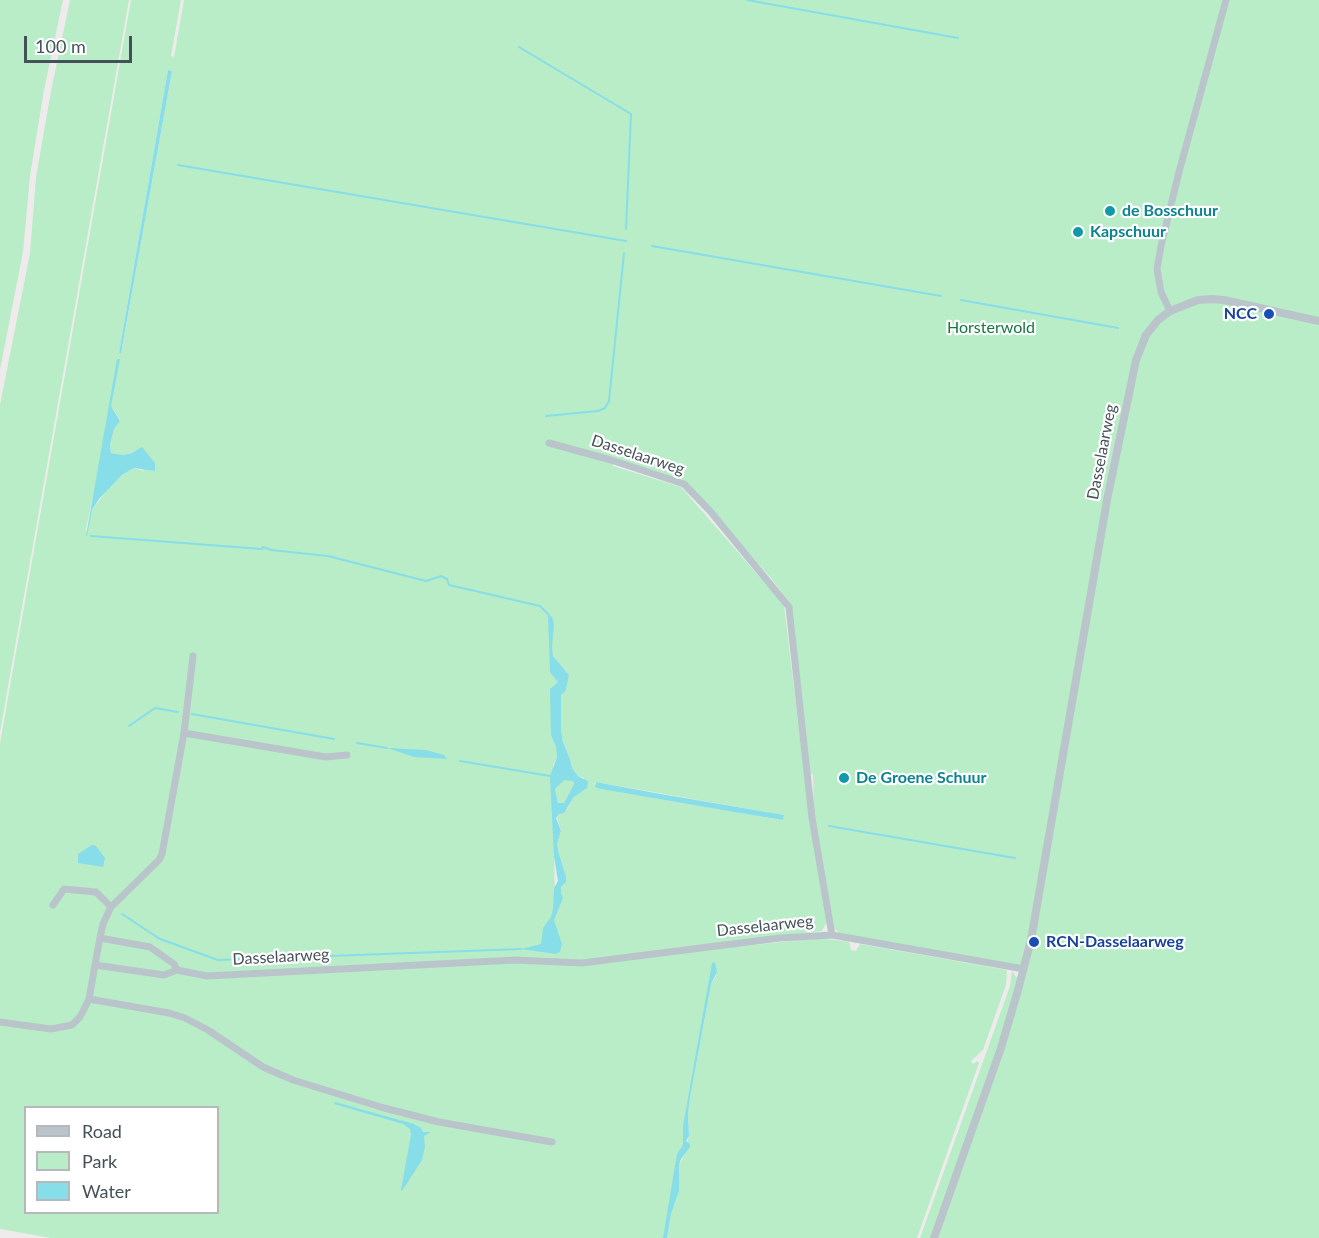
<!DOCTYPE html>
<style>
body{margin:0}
#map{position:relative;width:1319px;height:1238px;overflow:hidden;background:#efebec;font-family:Lato,sans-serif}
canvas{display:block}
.legend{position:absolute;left:24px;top:1106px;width:195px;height:108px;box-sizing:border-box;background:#fff;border:2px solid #b5b9bc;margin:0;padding:8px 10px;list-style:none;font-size:18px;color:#455158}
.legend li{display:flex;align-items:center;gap:12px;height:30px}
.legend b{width:30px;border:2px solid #b5b9bc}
.scale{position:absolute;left:24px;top:36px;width:108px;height:27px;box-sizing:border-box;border:3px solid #455158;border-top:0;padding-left:8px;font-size:18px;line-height:21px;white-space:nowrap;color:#455158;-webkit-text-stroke:4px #fff;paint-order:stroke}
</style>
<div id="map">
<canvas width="1319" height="1238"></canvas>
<ul class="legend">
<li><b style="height:8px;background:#bac5cb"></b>Road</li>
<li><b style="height:16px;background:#b9edc8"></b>Park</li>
<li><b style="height:16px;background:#87dee9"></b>Water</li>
</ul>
<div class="scale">100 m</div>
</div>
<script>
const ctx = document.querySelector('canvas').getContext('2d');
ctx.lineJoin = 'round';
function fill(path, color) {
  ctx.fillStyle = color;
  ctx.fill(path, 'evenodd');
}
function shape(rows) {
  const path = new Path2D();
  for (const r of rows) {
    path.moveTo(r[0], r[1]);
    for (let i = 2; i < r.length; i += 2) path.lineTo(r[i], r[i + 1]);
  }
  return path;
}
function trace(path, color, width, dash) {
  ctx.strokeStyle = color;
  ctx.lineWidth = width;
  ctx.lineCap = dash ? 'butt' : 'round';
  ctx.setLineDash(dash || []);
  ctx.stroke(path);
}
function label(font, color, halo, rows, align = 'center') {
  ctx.font = font + ' Lato,sans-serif';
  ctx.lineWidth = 4.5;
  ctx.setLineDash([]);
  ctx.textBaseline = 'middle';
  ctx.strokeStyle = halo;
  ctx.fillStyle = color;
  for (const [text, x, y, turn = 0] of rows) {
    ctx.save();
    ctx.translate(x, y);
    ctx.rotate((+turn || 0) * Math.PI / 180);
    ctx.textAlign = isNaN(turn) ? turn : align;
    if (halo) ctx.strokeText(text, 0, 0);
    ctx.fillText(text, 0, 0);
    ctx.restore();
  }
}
fill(shape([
 [0,0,63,0,44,90,30,176,23,252,0,370],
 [70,0,129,0,0,732,0,405,30,253,36,177,51,91],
 [131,0,181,0,171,56,174,57,184,0,1319,0,1319,1238,938,1238,1006,1045,1027,970,839,933,833,927,814,817,813,775,809,772,793,610,790,603,770,577,701,499,678,482,613,458,613,466,681,487,784,605,808,804,827,921,822,931,716,943,715,949,820,938,849,942,851,950,856,951,860,944,1007,970,1006,985,983,1050,971,1061,973,1064,977,1061,979,1063,917,1238,667,1238,671,1214,679,1191,679,1165,690,1144,687,1142,689,1136,688,1113,690,1098,711,984,716,976,715,962,683,1129,683,1146,681,1150,664,1238,51,1238,0,1229,0,743],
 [168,70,172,71,121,353,119,353],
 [112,407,120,420,114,429,110,445,111,453,123,455,132,453,144,471,134,468,122,475,107,490,92,510,87,533,86,529],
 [552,649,553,656,569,675,566,689,561,695,561,731,563,742,570,759,572,768,578,776,584,778,584,789,574,797,567,809,559,814,557,818,561,831,557,844,559,854,566,876,566,882,561,887,561,893,563,898,555,911,553,765,557,757,556,747,552,737,554,687,558,682,556,677],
 [596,782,783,815,784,816,782,820,602,789,594,784],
 [26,1108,218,1108,218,1212,26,1212],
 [564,779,573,781,574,784,564,803,558,803,555,789],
 [1012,971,1017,978,1006,1024,932,1236,930,1238,920,1238,1010,986]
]), '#b9edc8');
fill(shape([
 [168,70,172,71,121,353,119,353],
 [117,359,120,359,111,406,120,421,114,429,110,445,111,453,123,455,132,453,142,447,155,463,155,471,134,468,122,475,99,499,92,510,87,536,86,536],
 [548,614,552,617,554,624,552,648,553,656,569,675,566,690,561,695,561,731,563,742,570,759,572,768,578,776,588,781,587,788,574,797,564,813,559,814,556,818,561,831,557,844,559,854,566,876,566,882,561,887,561,893,563,898,554,920,562,944,560,952,556,954,521,949,541,944,543,928,551,917,553,909,554,888,558,881,554,857,550,776,557,757,556,747,551,735,550,689,558,682,550,672],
 [564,780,573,781,574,784,564,803,558,803,555,789],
 [387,748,426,750,444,755,447,759,414,757],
 [596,782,655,793,784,815,783,820,740,813,601,789,595,787],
 [92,845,96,846,105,858,103,867,78,863,78,854],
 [715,962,717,972,711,984,690,1098,688,1113,689,1136,686,1141,690,1144,690,1147,681,1159,679,1165,679,1191,671,1214,667,1238,663,1238,677,1154,683,1145,683,1126,712,963],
 [335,1102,414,1124,421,1128,423,1132,431,1132,424,1136,425,1147,422,1160,402,1191,401,1190,411,1134,410,1129,403,1124,334,1104]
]), '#87dee9');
trace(shape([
 [747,0,958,38],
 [519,47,631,114,626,229],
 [178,165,626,241],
 [652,246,941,296],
 [961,300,1118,328],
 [546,416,598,411,605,408,609,401,624,253],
 [91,536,262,549,263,547,271,550,328,556,426,581,441,576,447,579,449,585,540,606,548,614],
 [192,714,334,739],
 [129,726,155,708,178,712],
 [357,743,387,748],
 [460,761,550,776],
 [829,826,1015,858],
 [122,914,160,939,218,960,521,949]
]), '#87dee9', 2);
trace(shape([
 [1170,311,1161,292,1157,269,1161,246,1179,172,1226,0],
 [549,443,611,460,684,484,710,511,789,607,812,818,832,935],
 [184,733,326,757,347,755],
 [53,905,64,889,96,892,111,907,103,924,100,938],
 [111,907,159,860,162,854,184,733,193,656],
 [95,965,100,938,150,947,174,964,177,970],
 [177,970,207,976,515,960,582,963,780,938,832,935,1024,969],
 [89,999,169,1013,185,1018,208,1030,263,1067,293,1080,384,1108,439,1122,552,1142],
 [0,1022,51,1029,72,1025,80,1017,89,999,95,965,164,975,177,970]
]), '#bac5cb', 7);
trace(shape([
 [934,1238,1001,1048,1018,990,1031,940,1107,500,1136,360,1146,335,1158,320,1170,311,1198,300,1212,299,1224,300,1319,321]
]), '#bac5cb', 8);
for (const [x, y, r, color] of [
 [1110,211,6,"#0f9aa8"],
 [1078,232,6,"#0f9aa8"],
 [1269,314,6,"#1a4fb4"],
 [844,778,6,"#0f9aa8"],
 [1034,942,6,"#1a4fb4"]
]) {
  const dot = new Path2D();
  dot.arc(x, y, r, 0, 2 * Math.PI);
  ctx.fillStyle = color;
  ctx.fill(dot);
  trace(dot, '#fff', 2);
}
label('bold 16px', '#0d838f', '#fff', [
 ["de Bosschuur",1122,211],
 ["Kapschuur",1090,232],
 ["De Groene Schuur",856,778]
], 'left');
label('bold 16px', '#164399', '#fff', [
 ["NCC",1257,314],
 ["RCN-Dasselaarweg",1046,942,"left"]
], 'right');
label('16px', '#18773e', '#fff', [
 ["Horsterwold",991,328]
]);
label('16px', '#455158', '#fff', [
 ["Dasselaarweg",1102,452,-79],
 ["Dasselaarweg",638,455,18],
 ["Dasselaarweg",765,926,-6],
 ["Dasselaarweg",281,957,-3]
]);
</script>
